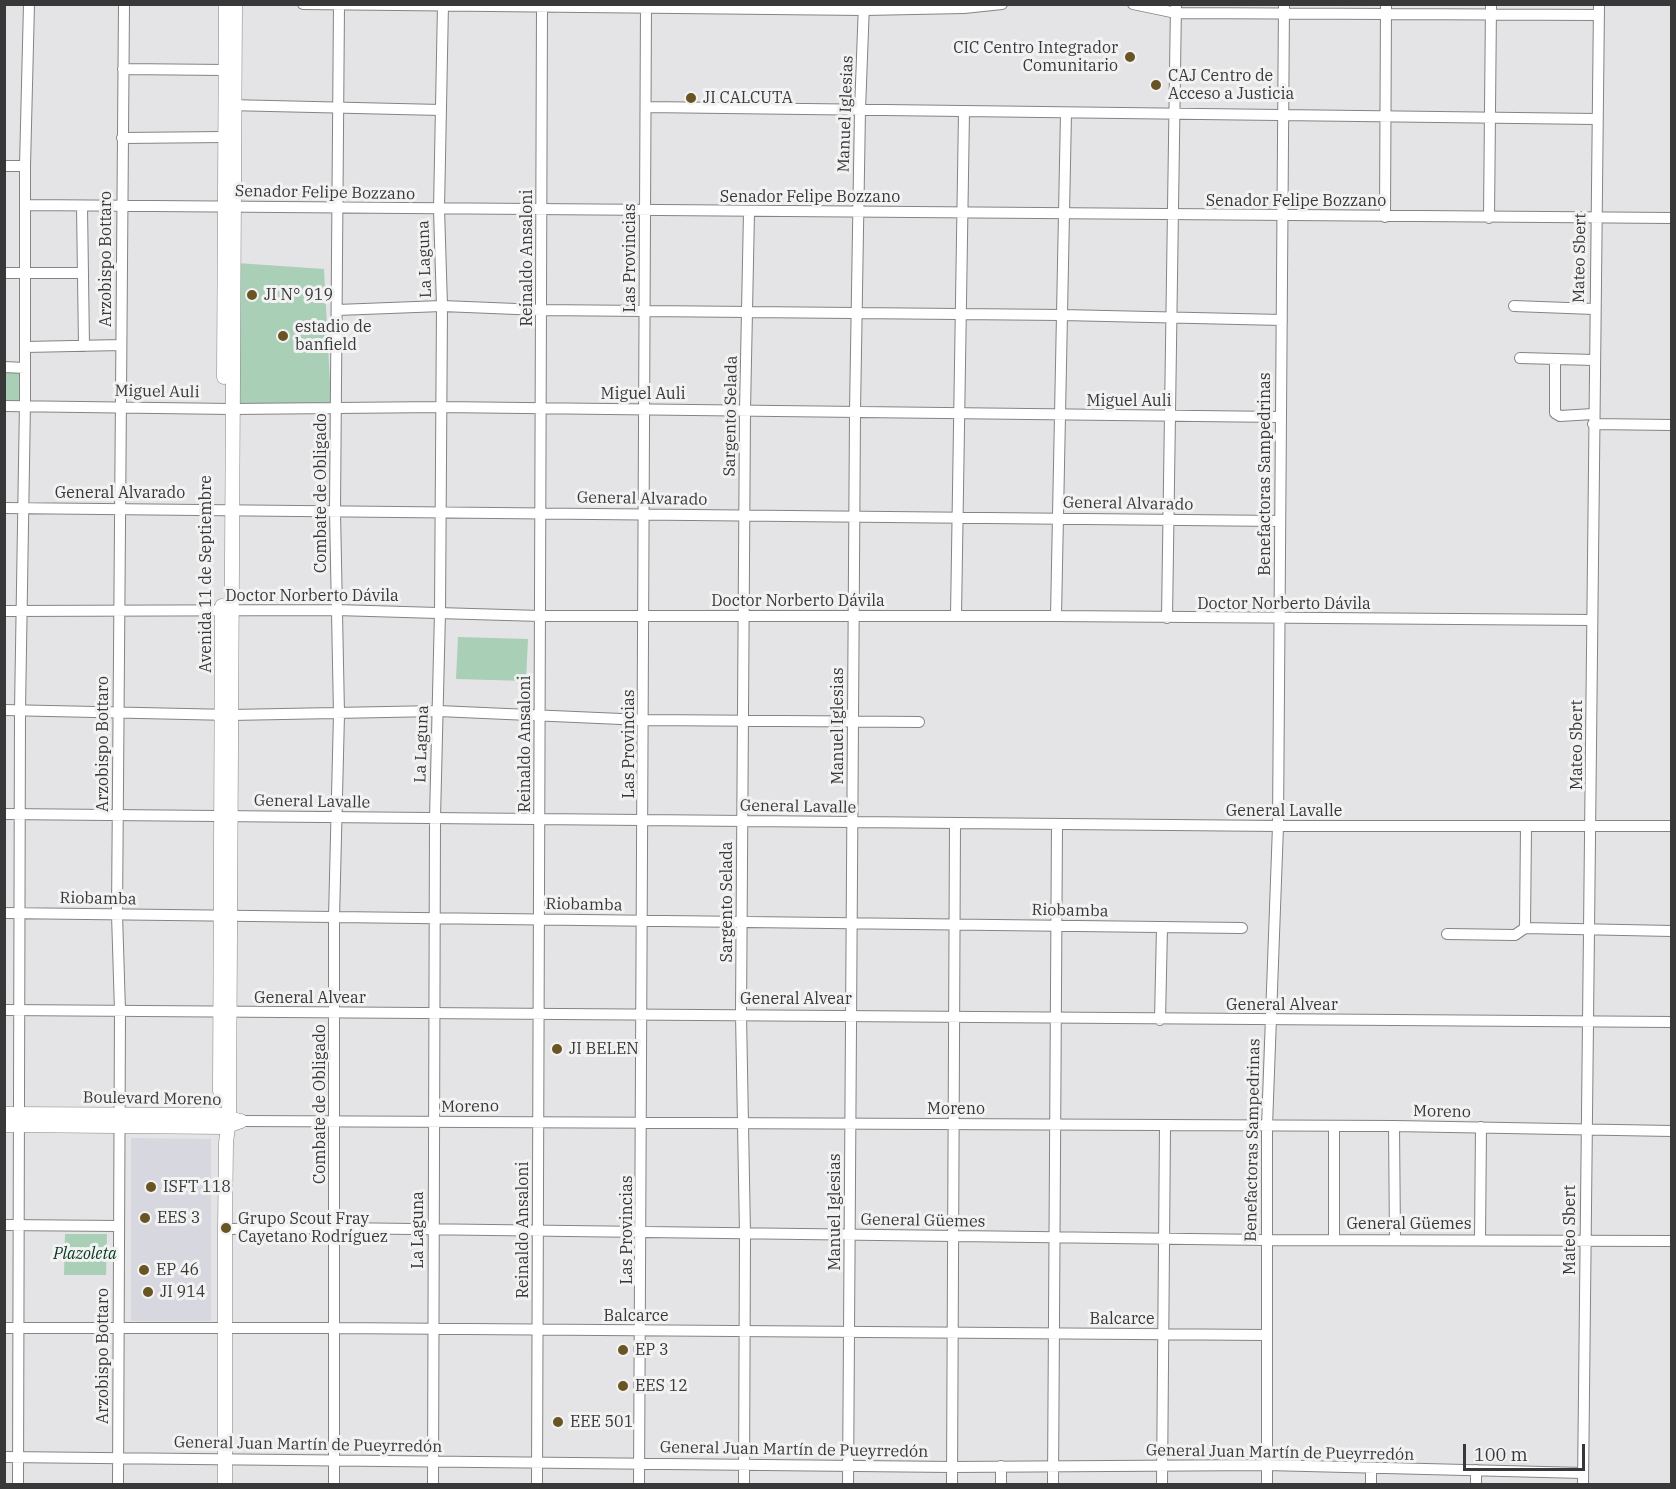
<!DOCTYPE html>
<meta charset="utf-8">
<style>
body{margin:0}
#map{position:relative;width:1676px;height:1489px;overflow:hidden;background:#e4e4e6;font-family:"IBM Plex Serif",serif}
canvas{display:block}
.frame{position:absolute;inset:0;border:6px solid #383838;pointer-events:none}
.scale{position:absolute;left:1463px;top:1444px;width:122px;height:27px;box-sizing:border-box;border:3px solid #383838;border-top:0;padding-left:8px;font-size:18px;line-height:21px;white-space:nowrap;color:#383838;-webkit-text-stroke:4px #f2f2f3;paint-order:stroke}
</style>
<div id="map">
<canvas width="1676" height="1489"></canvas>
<div class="frame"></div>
<div class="scale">100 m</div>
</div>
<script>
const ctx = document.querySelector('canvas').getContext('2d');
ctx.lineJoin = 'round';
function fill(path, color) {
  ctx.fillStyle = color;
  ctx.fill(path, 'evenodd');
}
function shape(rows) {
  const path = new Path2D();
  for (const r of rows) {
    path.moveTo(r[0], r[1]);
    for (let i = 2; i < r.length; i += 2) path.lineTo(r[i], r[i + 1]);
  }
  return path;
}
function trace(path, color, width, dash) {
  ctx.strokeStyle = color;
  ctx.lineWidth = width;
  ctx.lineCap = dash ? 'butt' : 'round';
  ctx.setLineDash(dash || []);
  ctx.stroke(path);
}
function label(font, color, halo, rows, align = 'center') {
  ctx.font = font + ' "IBM Plex Serif",serif';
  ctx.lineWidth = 6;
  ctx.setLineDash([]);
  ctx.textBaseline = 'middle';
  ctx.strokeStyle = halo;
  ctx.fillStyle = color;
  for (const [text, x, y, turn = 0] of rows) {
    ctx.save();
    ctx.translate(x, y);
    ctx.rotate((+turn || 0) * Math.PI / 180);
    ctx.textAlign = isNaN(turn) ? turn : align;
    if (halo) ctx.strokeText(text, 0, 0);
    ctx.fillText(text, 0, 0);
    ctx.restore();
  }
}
fill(shape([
 [131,1138,211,1139,211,1321,131,1321]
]), '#d7d7e0');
fill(shape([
 [237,263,324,269,331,402,238,409],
 [5,369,23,369,25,402,5,402],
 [458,637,528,639,526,681,456,679],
 [65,1234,107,1234,106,1275,64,1275]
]), '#a9cfb7');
const minor = shape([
 [303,4,864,10,964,8,1002,4],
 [1133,4,1176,13,1599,15],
 [123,69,225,70],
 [228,105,441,110],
 [646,107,1596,119],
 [122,138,225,137],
 [4,166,25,166],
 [26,205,1672,218],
 [82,206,84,346],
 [1385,217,1386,4],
 [1489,218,1491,4],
 [4,273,82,273],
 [1514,306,1594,309],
 [337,310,442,306,541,310,1062,315,1282,320],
 [25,347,121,345],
 [1520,358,1594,360],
 [1555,359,1555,413,1560,416,1593,414],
 [4,367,25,368],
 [4,406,232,409,440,407,1281,417],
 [1593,424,1672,425],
 [4,508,1280,521],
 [4,611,336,610,540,616,1056,616,1591,620],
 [956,616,964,112],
 [1056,616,1066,113],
 [1167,618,1176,4],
 [4,710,231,715,438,711,644,720,919,722],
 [4,814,1278,826,1672,826],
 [4,913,1242,928],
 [1525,928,1526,827],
 [1447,934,1515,935,1525,928,1672,931],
 [4,1010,1672,1022],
 [1160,1020,1162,927],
 [241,1121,1394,1126,1672,1131],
 [1394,1126,1395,1239],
 [4,1225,119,1226],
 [225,1229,335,1228,1267,1240,1672,1241],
 [1480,1239,1481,1127],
 [1334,1240,1334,1127],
 [4,1328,334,1328,1267,1335],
 [4,1457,952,1467,1267,1465,1583,1473],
 [1001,1466,1001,1484],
 [1371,1468,1371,1484],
 [18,1484,20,710,25,402,25,166,29,4],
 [118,1484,120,1011,117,914,124,4],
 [334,1484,334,918,339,714,335,511,339,4],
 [433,1484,435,818,440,612,442,306,439,209,443,4],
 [537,1484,542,4],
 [639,1484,646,4],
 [744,1484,745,1234,741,1014,745,410,749,212],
 [848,1484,855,412,860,110,864,4],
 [952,1484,955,823],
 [1053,1484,1057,824],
 [1162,1484,1165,1126],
 [1267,1484,1267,1126,1278,826,1284,4],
 [1476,1484,1476,1470],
 [1583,1484,1599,4]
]);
const major = shape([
 [224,377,226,4],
 [220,1091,222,606],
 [4,1114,221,1115,236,1120],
 [4,1125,225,1127,241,1121],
 [225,1484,225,1229,226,1143,229,1118,235,4]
]);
trace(minor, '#848486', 12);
trace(major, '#848486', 15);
trace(minor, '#fff', 10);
trace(major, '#fff', 14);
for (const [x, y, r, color] of [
 [1130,57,6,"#695423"],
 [1156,85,6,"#695423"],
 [691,98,6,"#695423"],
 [252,295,6,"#695423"],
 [283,336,6,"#695423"],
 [557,1049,6,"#695423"],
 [151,1187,6,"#695423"],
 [145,1218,6,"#695423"],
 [226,1228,6,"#695423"],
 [144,1270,6,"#695423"],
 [148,1292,6,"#695423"],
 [623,1350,6,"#695423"],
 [623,1386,6,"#695423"],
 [558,1422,6,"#695423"]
]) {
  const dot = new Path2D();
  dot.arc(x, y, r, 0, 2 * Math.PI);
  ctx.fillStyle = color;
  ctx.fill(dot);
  trace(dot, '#f2f2f3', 2);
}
label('16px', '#383838', '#f2f2f3', [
 ["CIC Centro Integrador",1118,48,"right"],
 ["Comunitario",1118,66,"right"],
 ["CAJ Centro de",1168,76],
 ["Acceso a Justicia",1168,94],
 ["JI CALCUTA",703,98],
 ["JI N° 919",264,295],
 ["estadio de",295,327],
 ["banfield",295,345],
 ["JI BELEN",569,1049],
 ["ISFT 118",163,1187],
 ["EES 3",157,1218],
 ["Grupo Scout Fray",238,1219],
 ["Cayetano Rodríguez",238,1237],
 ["EP 46",156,1270],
 ["JI 914",160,1292],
 ["EP 3",635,1350],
 ["EES 12",635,1386],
 ["EEE 501",570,1422]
], 'left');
label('16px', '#383838', '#f2f2f3', [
 ["Manuel Iglesias",846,114,-88],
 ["Senador Felipe Bozzano",325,193,1],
 ["Senador Felipe Bozzano",810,197],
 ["Senador Felipe Bozzano",1296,201],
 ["Reinaldo Ansaloni",527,258,-90],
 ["Las Provincias",630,258,-90],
 ["Mateo Sbert",1580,258,-89],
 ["Arzobispo Bottaro",106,259,-90],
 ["La Laguna",425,259,-92],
 ["Miguel Auli",157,392,1],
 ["Miguel Auli",643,394],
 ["Miguel Auli",1129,401],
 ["Sargento Selada",731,416,-89],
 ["Benefactoras Sampedrinas",1265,474,-90],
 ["General Alvarado",120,493],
 ["Combate de Obligado",321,493,-90],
 ["General Alvarado",642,499,1],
 ["General Alvarado",1128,504,1],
 ["Avenida 11 de Septiembre",206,574,-90],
 ["Doctor Norberto Dávila",312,596],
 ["Doctor Norberto Dávila",798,601],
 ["Doctor Norberto Dávila",1284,604],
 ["Manuel Iglesias",838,726,-90],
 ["Arzobispo Bottaro",103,744,-90],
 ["La Laguna",422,744,-88],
 ["Reinaldo Ansaloni",525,744,-90],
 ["Las Provincias",629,744,-90],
 ["Mateo Sbert",1577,745,-90],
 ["General Lavalle",312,802,1],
 ["General Lavalle",798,807,1],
 ["General Lavalle",1284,811],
 ["Riobamba",98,899,1],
 ["Sargento Selada",727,902,-90],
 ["Riobamba",584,905,1],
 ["Riobamba",1070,911,1],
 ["General Alvear",310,998],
 ["General Alvear",796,999],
 ["General Alvear",1282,1005],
 ["Boulevard Moreno",152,1099,1],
 ["Combate de Obligado",320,1104,-90],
 ["Moreno",470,1107,-1],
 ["Moreno",956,1109],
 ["Moreno",1442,1112,1],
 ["Benefactoras Sampedrinas",1253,1140,-89],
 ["Manuel Iglesias",835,1212,-90],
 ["General Güemes",923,1221,1],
 ["General Güemes",1409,1224],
 ["La Laguna",418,1230,-90],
 ["Reinaldo Ansaloni",523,1230,-90],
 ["Las Provincias",627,1230,-90],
 ["Mateo Sbert",1570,1230,-90],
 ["Balcarce",636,1316],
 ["Balcarce",1122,1319],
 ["Arzobispo Bottaro",103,1356,-90],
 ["General Juan Martín de Pueyrredón",308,1445,1],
 ["General Juan Martín de Pueyrredón",794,1450,1],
 ["General Juan Martín de Pueyrredón",1280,1453,1]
]);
label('italic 16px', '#04381f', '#f2f2f3', [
 ["Plazoleta",85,1254]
]);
</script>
